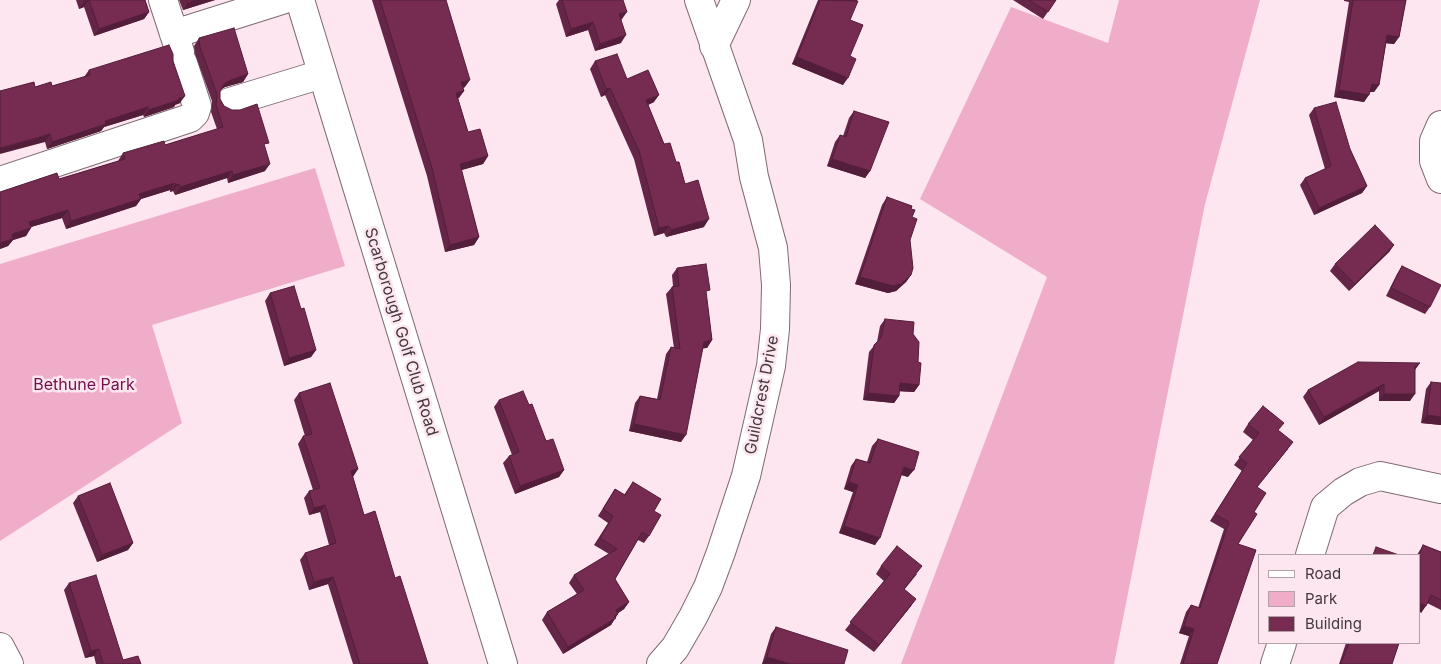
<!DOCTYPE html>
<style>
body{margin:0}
#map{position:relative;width:1441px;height:664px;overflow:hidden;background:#fee6f0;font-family:Inter,sans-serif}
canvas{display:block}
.legend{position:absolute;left:1258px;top:554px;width:162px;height:90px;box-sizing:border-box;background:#fee6f0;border:1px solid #b3a1a8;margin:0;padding:6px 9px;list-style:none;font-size:15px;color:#42393d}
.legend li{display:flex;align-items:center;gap:10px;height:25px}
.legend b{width:25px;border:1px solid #b3a1a8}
</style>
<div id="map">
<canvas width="1441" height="664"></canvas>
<ul class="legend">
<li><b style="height:6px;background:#fff"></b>Road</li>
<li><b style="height:14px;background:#efadc9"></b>Park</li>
<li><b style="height:14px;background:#762b51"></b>Building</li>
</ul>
</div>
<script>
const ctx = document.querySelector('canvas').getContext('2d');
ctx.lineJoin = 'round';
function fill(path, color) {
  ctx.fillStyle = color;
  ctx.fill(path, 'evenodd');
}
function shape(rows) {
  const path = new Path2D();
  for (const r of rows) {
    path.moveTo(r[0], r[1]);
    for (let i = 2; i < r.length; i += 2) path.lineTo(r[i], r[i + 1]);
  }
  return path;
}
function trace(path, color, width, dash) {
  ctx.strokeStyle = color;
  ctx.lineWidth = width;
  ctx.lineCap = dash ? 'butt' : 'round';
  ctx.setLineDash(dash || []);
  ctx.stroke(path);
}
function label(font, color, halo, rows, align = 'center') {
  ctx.font = font + ' Inter,sans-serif';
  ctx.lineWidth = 5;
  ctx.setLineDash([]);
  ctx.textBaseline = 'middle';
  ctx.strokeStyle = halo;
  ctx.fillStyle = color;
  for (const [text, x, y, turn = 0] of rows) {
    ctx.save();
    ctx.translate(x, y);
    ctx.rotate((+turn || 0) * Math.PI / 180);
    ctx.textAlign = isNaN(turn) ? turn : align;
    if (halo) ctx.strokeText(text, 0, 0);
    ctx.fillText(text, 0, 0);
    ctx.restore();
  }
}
fill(shape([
 [1119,0,1260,0,1205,204,1114,664,901,664,1047,277,920,199,1011,7,1108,43],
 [315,168,345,266,152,325,182,423,0,541,0,264]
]), '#efadc9');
const minor = shape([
 [163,0,180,52],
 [300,0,503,664],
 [174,34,282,0],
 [714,46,736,0],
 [230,102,322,74],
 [1441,125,1434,141,1434,161,1441,179],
 [0,181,190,118,195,113,197,106,183,63],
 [1310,555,1325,507,1343,492,1360,482,1380,476,1441,489],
 [0,647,9,664],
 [661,664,675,648,693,617,708,587,721,552,746,476,771,366,775,329,776,285,773,248,754,177,748,140,699,0],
 [1275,664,1282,643]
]);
trace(minor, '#7f6a73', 30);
trace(minor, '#fff', 28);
fill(shape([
 [76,0,145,0,149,12,144,19,94,36,84,7,79,9],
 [179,0,215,0,183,10],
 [372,0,446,0,465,87,463,88,464,91,458,98,468,132,488,156,483,164,461,170,479,237,474,245,445,252,427,176],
 [559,0,623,0,622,19,621,20,621,43,595,51,588,30,566,37,556,4],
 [818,0,857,0,850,20,850,56,843,85,792,64],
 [1013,0,1056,0,1043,19],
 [1344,0,1406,0,1399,37,1394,44,1386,43,1379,85,1374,92,1370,92,1364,102,1334,97,1349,2,1344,1],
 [199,38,248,74,243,82,225,87,220,90,220,99,224,106,265,148,265,171,228,183,227,178,175,195,173,191,170,192,170,190,141,199,136,206,66,229,62,218,31,227,26,236,13,240,8,246,0,249,59,179,118,161,123,153,165,145,217,129,211,112,212,101,195,54,194,46],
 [173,61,180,103,175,105,174,107,144,117,143,115,104,127,101,131,47,149,45,142,35,87,52,86,84,77,89,70],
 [595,61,627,79,654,102,648,105,664,144,676,162,704,227,666,237,664,233,654,236,634,159,605,95,601,97,590,69],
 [1314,108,1350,149,1367,186,1362,193,1314,215,1300,185,1305,178,1325,169,1309,115],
 [854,111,870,171,865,178,827,166,835,142,840,135,843,136,849,118],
 [887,197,911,209,912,217,910,240,911,275,906,282,896,291,888,293,855,284,882,205],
 [1394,245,1389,252,1349,291,1330,271,1335,264],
 [1402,266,1430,307,1425,314,1386,296,1397,274],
 [677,268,706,295,712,340,707,348,703,348,681,442,629,431,635,403,640,396,657,399,666,354,671,347,674,348,666,294,672,287,673,286,672,275],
 [270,293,301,309,316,350,311,357,284,366,265,301],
 [885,319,913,334,918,362,919,385,914,392,899,391,899,396,894,403,863,400,869,352,877,342,880,326],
 [1415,370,1410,401,1379,401,1379,391,1319,425,1303,397,1308,390],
 [1431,382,1441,425,1421,423,1426,389],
 [299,393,358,469,353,477,364,515,395,578,428,664,353,664,328,584,309,590,300,560,305,553,329,545,320,512,309,515,304,498,309,491,313,490,298,444,303,436,305,436,294,400],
 [499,400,529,405,546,441,564,470,559,477,515,494,503,463,509,456,512,455,494,407],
 [1248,424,1279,431,1288,449,1257,487,1254,512,1238,544,1217,664,1180,664,1189,636,1179,633,1186,612,1191,605,1198,608,1224,529,1210,521,1242,471,1234,465,1253,440,1243,432],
 [878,439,908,477,901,475,875,545,839,533,853,492,844,489,851,466,856,459,867,462,872,446],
 [633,482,654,511,649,536,644,543,638,540,615,579,629,602,624,609,618,613,611,625,563,654,542,620,547,612,577,594,569,583,574,575,609,554,594,545,608,523,598,516,615,489,624,495],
 [78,496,133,543,128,550,97,562,73,503],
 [1423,545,1441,552,1441,610,1427,603,1421,613,1420,555,1417,555],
 [881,566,917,574,904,590,911,606,874,652,845,630,884,581,876,574],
 [69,583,123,660,141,664,96,664,94,656,85,658,64,590],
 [776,627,844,664,762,664,771,634],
 [1346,643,1399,643,1392,664,1339,664]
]), '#652546');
fill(shape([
 [89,0,84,7,79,9,84,2],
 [196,0,215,0,183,10,188,3],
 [149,12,144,19,94,36,99,29],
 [627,12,622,19,614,22,619,14],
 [593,22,588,30,566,37,571,29],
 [626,35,621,43,595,51,600,44],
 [1387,35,1399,37,1394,44,1382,43],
 [797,57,848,78,843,85,792,64],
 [248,74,243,82,225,87,219,91,224,84,231,80],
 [470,80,465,87,456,90,461,82],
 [1372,84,1379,85,1374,92,1367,91],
 [610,88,605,95,601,97,606,89],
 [1339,90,1369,95,1364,102,1334,97],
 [464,91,459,98,451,100,456,93],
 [659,95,654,102,641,108,646,100],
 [185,96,180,103,175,105,174,107,144,117,149,110],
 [148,107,143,115,104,127,101,131,47,149,52,142,105,121],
 [50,134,45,142,0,154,0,148],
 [488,156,483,164,455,172,460,164],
 [832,159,870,171,865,178,827,166],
 [270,164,265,171,228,183,233,175],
 [232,171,227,178,175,195,180,187],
 [175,183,170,190,141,199,136,206,66,229,71,221,139,194],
 [179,184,173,191,170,192,175,185],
 [1367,186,1362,193,1314,215,1319,208],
 [68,210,62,218,24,229,29,222],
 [709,219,704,227,666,237,671,230],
 [669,226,664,233,654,236,659,228],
 [31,228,26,236,13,240,8,246,0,249,0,243,12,234],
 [479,237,474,245,445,252,450,245],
 [1394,245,1389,252,1349,291,1355,284],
 [911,275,906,282,896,291,888,293,855,284,860,277],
 [712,340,707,348,699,349,704,342],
 [316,350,311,357,284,366,289,358],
 [1420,363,1415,370,1415,366],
 [900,383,919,385,914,392,895,391],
 [1384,384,1379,391,1319,425,1324,417],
 [868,393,899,396,894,403,863,400],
 [1384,394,1415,394,1410,401,1379,401],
 [1427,415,1441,417,1441,425,1421,423],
 [634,424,686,435,681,442,629,431],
 [904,467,914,470,908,477,899,474],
 [358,469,353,476,346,479,351,471],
 [564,470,559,477,515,494,520,486],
 [849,482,858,485,853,492,844,489],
 [325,505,320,512,309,515,314,508],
 [844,526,880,538,875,545,839,533],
 [133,543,128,550,97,562,102,555],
 [333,577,328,584,309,590,314,582],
 [916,599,911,606,874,652,879,645],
 [629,602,624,609,611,618,616,610],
 [1420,603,1426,606,1421,613,1420,612],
 [618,614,611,625,563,654,568,647],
 [1184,626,1194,629,1189,636,1179,633],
 [99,649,94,656,85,658,91,651],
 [767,657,790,664,762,664]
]), '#531e39');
const building = shape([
 [84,0,145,0,149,12,99,29,89,0,84,2,84,0],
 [187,0,196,0,188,3,187,0],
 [380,0,446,0,470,80,461,82,464,91,456,93,468,132,480,129,488,156,460,164,479,237,450,245,432,168,380,0],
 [562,0,623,0,627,12,619,14,626,35,600,44,593,22,571,29,562,0],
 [820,0,858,1,850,20,863,25,850,56,856,59,848,78,797,57,820,0],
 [1029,0,1056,0,1048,12,1029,0],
 [1353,0,1406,0,1399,37,1387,35,1379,85,1372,84,1369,95,1339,90,1353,0],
 [234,28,248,74,231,80,224,84,220,91,220,99,224,106,232,110,240,110,257,104,269,143,264,144,270,164,233,175,232,171,180,187,179,184,175,185,175,183,139,194,141,199,71,221,68,210,29,222,31,228,12,234,13,239,0,243,0,192,57,173,59,179,79,173,125,159,123,153,164,141,165,145,223,127,216,105,217,94,200,47,199,38,234,28],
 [169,45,173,54,173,61,185,96,179,98,179,100,149,110,148,107,105,121,106,124,52,142,50,134,0,148,0,91,34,82,35,87,51,82,52,86,90,75,89,70,169,45],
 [617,54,627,79,648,70,659,95,646,100,664,144,670,143,676,162,679,162,685,184,698,180,709,219,671,230,669,226,659,228,639,151,610,88,606,89,595,61,617,54],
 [1336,102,1350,149,1367,186,1319,208,1305,178,1331,166,1314,108,1336,102],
 [854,111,889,122,870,171,832,159,840,135,846,137,854,111],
 [887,197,912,206,911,209,915,210,912,217,917,219,910,240,913,268,911,275,901,284,893,286,860,277,887,197],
 [1375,225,1394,245,1355,284,1335,264,1375,225],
 [706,264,710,290,706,291,712,340,704,342,686,435,634,424,640,396,660,400,671,347,680,349,672,287,679,286,677,268,706,264],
 [1402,266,1441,285,1430,307,1391,288,1402,266],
 [294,286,301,309,304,308,316,350,289,358,270,293,294,286],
 [885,319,914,322,913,334,919,342,918,362,921,363,919,385,900,383,899,396,868,393,874,345,881,338,885,319],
 [1358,362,1420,363,1415,366,1415,394,1384,394,1384,384,1324,417,1308,390,1358,362],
 [1431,382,1441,383,1441,417,1427,415,1431,382],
 [330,383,358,469,351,471,364,515,375,511,395,578,400,576,428,664,360,664,333,577,314,582,305,553,336,543,325,505,314,508,309,491,320,488,303,436,312,434,299,393,330,383],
 [523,391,529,405,532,404,546,441,553,439,564,470,520,486,509,456,519,452,499,400,523,391],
 [1263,406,1284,423,1278,430,1293,442,1257,487,1266,493,1254,512,1257,514,1238,544,1256,550,1217,664,1183,664,1194,629,1184,626,1191,605,1200,608,1229,522,1215,514,1247,463,1239,457,1259,433,1248,424,1263,406],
 [878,439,919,452,914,470,904,467,880,538,844,526,858,485,849,482,856,459,870,463,878,439],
 [633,482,661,499,654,511,661,515,649,536,642,532,615,579,629,602,616,610,618,614,614,616,616,618,568,647,547,612,584,590,574,575,617,549,600,538,613,516,603,509,615,489,625,495,633,482],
 [110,483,133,543,102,555,78,496,110,483],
 [1423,545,1441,552,1441,600,1431,595,1426,606,1420,603,1420,555,1419,555,1423,545],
 [897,546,922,566,904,589,916,599,879,645,850,622,890,574,881,566,897,546],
 [1376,547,1399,555,1373,555,1376,547],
 [96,575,123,660,138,656,141,664,103,664,99,649,91,651,69,583,96,575],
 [776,627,848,650,844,664,790,664,767,657,776,627],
 [1349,643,1399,643,1392,664,1341,664,1349,643]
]);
fill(building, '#762b51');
trace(building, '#531e39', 1);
label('16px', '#42393d', '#fee6f0', [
 ["Scarborough Golf Club Road",401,332,73],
 ["Guildcrest Drive",762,395,-79]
]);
label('16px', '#740f4a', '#fee6f0', [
 ["Bethune Park",84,385]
]);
</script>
